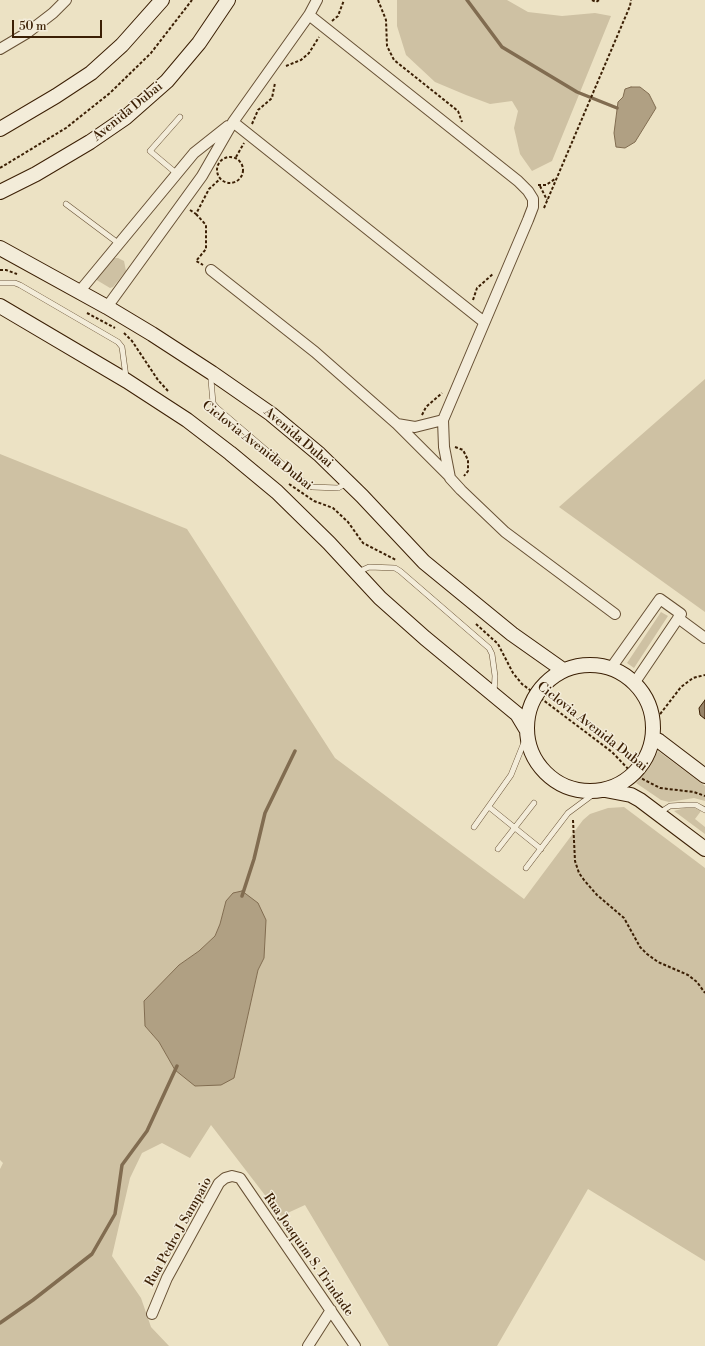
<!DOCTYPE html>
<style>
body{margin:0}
#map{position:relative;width:705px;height:1346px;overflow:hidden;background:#ece2c4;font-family:"Libre Bodoni",serif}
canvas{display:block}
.scale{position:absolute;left:12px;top:20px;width:90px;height:18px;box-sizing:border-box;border:2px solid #3b1f04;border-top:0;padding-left:5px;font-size:12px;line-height:14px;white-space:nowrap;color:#3b1f04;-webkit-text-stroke:3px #f3ecd9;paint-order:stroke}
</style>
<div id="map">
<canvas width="705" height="1346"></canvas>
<div class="scale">50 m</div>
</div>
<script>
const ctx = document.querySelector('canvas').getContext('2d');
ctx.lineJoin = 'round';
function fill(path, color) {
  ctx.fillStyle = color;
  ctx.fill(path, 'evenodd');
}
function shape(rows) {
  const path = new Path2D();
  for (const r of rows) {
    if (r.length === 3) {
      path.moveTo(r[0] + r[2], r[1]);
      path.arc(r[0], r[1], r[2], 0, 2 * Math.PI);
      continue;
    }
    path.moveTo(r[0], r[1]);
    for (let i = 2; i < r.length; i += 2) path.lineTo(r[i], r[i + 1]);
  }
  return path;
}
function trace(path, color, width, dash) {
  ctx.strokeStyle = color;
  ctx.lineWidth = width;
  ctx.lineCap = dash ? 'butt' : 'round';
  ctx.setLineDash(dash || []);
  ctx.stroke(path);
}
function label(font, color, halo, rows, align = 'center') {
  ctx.font = font + ' "Libre Bodoni",serif';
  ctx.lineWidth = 3;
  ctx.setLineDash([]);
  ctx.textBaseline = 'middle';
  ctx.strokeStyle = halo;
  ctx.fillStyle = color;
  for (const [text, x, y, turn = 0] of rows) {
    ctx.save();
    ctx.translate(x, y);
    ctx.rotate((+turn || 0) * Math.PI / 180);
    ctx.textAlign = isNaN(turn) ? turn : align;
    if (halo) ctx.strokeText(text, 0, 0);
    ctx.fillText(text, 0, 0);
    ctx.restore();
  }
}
fill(shape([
 [397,0,507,0,528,12,562,16,595,13,611,16,552,161,532,171,520,154,514,128,518,111,512,101,490,104,466,95,435,82,406,55,397,26],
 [112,258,118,258,124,261,126,271,113,287,110,288,95,279],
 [705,379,705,612,559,507],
 [0,454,187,529,335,758,524,899,583,820,590,814,608,808,624,807,705,868,705,1261,588,1189,497,1346,389,1346,305,1205,281,1216,211,1125,190,1158,162,1143,142,1153,130,1178,112,1256,141,1298,151,1327,169,1346,0,1346,0,1169,3,1163,0,1160],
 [226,901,265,940,264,958,258,970,234,1078,207,1085,196,1086,175,1070,159,1042,145,1026,144,1002,179,965,199,951,215,936,220,924],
 [661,612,668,616,634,668,627,663],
 [658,751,705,786,705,801,694,798,669,802,661,800,636,783,650,767],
 [685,808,695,808,701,811,695,819,705,827,705,834,674,811]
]), '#cec1a3');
const water = shape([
 [631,87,640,87,649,94,656,108,635,142,625,148,616,147,614,133,618,102,623,97,625,89,631,87],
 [242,891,258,903,266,920,264,958,258,970,234,1078,221,1085,195,1086,175,1070,159,1042,145,1026,144,1001,179,965,199,951,215,936,220,924,226,901,233,893,242,891]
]);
fill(water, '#b0a083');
trace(water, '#816c50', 1);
trace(shape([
 [467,0,502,47,577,92,617,108],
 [242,896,254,859,265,813,295,751],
 [0,1323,33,1300,92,1254,115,1214,122,1165,147,1131,177,1066]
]), '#816c50', 3.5);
const building = shape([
 [705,700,705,719,700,715,699,708,705,700]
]);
fill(building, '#978468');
trace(building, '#3b1f04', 1);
const lane = shape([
 [176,173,150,151,180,117],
 [66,204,118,243],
 [0,283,15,283,20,285,118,342,122,347,126,377],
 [212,374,211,380,213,403,217,408,307,485,312,487,338,488,347,483],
 [358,572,369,567,395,568,400,571,489,648,492,654,495,676,494,693],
 [489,807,541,849],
 [659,813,670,806,686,805,696,805,705,810],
 [474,827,511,775,527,735],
 [498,849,534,803],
 [526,868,568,813,599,790]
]);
const street = shape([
 [309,15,518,181,528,191,533,199,533,207,528,220,443,420],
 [0,49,27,33,53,13,66,0],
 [233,122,484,322],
 [211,270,315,352,397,424,415,427,443,420,444,447,450,478,461,490,505,532,615,614],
 [79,292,194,153,228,126],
 [107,307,202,176,233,122,309,15,317,0],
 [397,424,449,476],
 [678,618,705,638],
 [611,668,660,599,681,614,635,682],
 [152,1314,167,1278,219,1183,225,1178,232,1176,240,1178,355,1346],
 [308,1346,331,1310]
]);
const secondary = shape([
 [0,129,56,96,91,73,122,45,162,0],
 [0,192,36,174,90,142,125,118,167,81,199,43,228,0],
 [0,248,107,307,152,334,212,373,271,414,319,454,362,496,424,562,512,634,563,670],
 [0,306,127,381,187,420,230,453,277,492,329,543,380,598,425,638,517,714,526,729],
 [590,728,63],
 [653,738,659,741,705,776],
 [605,790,631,795,640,800,705,849]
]);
trace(lane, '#675034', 6);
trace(street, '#675034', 12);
trace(secondary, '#3b1f04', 16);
trace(shape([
 [378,0,386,20,387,46,394,60,458,111,462,122],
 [592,0,596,2,599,0],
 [332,21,338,16,344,0],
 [286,66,301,60,309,53,319,37],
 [252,124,258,110,272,98,275,83],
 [230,170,13],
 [236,157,244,143],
 [0,168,66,128,110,93,151,53,192,0],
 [538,185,546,185,555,179],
 [540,186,547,200],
 [544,208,630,6,631,0],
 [190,210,196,214,209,189,220,179],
 [196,214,206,225,206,249,196,261,203,265],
 [0,270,6,270,17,274],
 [473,300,477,288,493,274],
 [87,313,115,328],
 [124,333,132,341,158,380,168,391],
 [422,415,426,407,442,393],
 [455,447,463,450,468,460,468,471,464,476],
 [289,484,314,501,333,508,348,522,363,543,396,560],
 [476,624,498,644,513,673,522,684,612,752,633,774,660,788,694,792,705,796],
 [654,722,681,687,693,678,705,675],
 [573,820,575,861,579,873,584,880,597,895,624,918,640,947,647,954,658,962,688,975,697,982,705,993]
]), '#3b1f04', 2, [3, 2]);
trace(lane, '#f3ecd9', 5);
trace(street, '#f3ecd9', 10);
trace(secondary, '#f3ecd9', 14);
label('13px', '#3b1f04', '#f3ecd9', [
 ["Avenida Dubai",128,112,-39],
 ["Avenida Dubai",298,438,40],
 ["Ciclovia Avenida Dubai",257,446,38],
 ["Ciclovia Avenida Dubai",592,727,38],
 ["Rua Pedro J Sampaio",179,1232,-61],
 ["Rua Joaquim S. Trindade",308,1255,55]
]);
</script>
